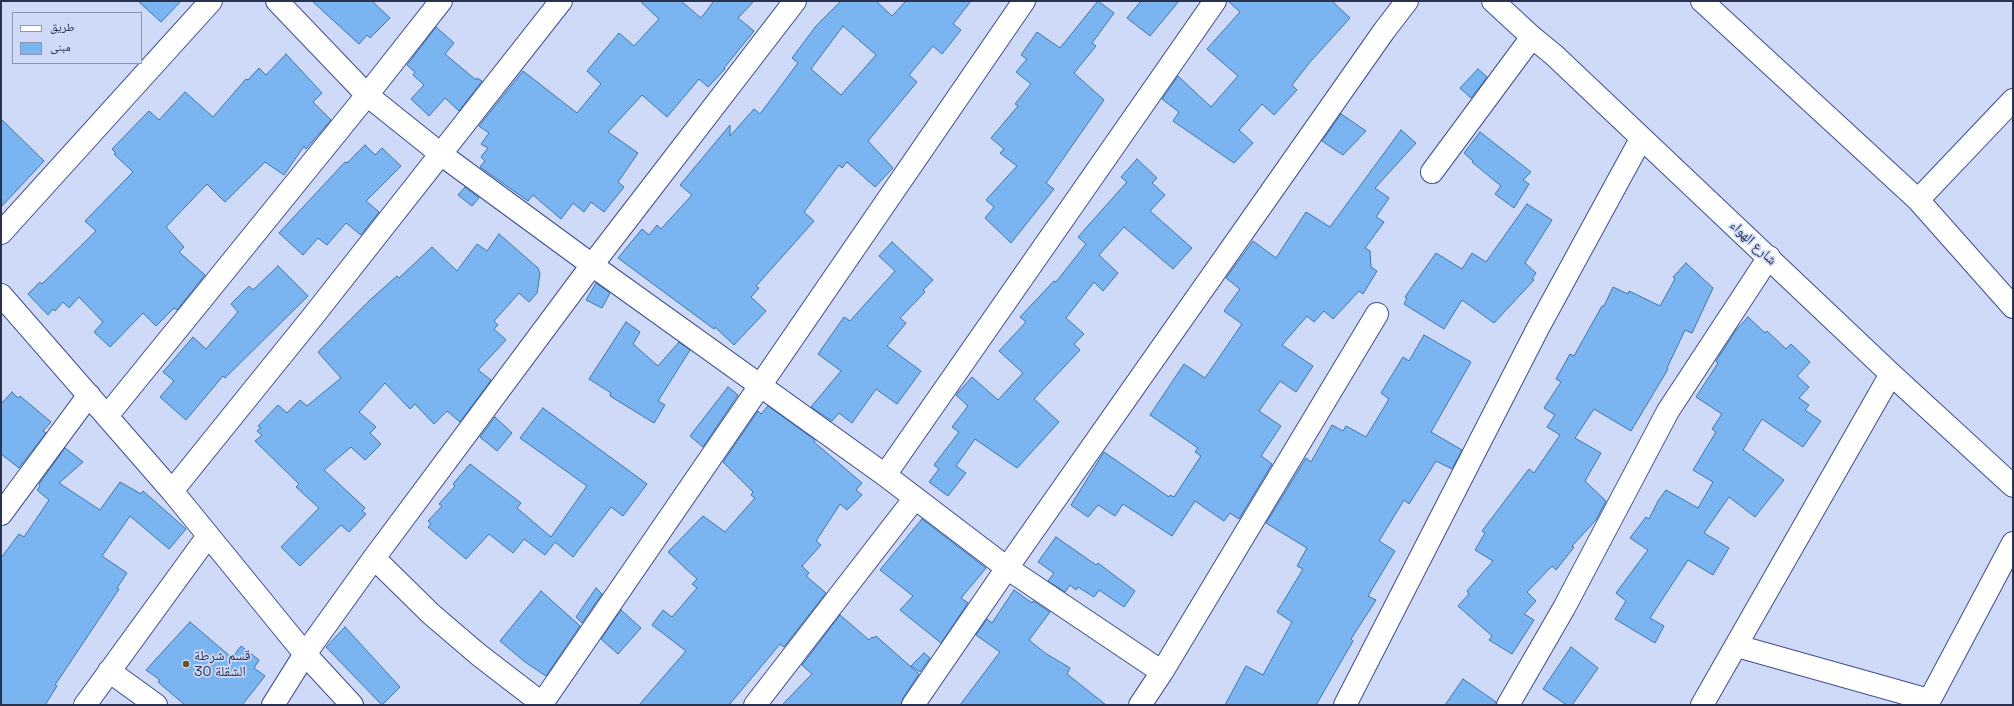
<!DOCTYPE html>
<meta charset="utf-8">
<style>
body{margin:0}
#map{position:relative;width:2014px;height:706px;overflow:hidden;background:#cfdaf8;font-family:"Space Grotesk","Noto Naskh Arabic",sans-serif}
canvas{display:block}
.frame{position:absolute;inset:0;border:2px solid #29324f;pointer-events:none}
.legend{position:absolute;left:12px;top:12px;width:130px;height:52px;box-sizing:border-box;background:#cfdaf8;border:1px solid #8d97b4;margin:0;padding:5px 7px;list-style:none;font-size:12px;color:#29324f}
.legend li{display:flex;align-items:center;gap:8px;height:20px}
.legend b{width:20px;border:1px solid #8d97b4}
</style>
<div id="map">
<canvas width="2014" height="706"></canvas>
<div class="frame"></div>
<ul class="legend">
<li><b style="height:5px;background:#fff"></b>طريق</li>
<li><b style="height:11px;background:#7ab4f1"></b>مبنى</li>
</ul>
</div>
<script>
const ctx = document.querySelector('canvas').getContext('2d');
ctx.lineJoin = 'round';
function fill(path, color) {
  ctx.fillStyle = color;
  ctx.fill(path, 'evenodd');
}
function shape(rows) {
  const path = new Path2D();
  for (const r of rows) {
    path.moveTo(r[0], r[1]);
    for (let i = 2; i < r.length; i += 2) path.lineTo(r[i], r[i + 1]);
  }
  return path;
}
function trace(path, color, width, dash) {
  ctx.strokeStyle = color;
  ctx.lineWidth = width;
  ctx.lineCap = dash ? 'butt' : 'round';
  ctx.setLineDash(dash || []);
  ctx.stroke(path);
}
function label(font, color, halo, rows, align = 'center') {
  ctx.font = font + ' "Space Grotesk","Noto Naskh Arabic",sans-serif';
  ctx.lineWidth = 3.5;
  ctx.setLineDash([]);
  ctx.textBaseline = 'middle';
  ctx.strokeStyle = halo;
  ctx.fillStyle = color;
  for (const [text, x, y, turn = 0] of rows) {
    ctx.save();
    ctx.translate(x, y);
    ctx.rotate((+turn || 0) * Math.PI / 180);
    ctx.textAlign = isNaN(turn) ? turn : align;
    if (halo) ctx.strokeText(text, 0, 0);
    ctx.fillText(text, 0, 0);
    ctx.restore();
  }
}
const building = shape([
 [138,1,181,1,161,22,138,1],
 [312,1,372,1,390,18,370,38,367,35,359,44,312,1],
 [640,1,681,1,701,18,714,1,754,1,738,18,754,31,724,68,725,69,708,87,699,79,667,117,642,95,608,132,638,153,618,182,624,187,604,212,591,202,584,212,573,203,561,219,533,195,528,201,480,167,485,161,481,157,488,148,481,144,489,133,479,126,523,71,577,113,601,84,587,71,619,33,634,46,659,19,640,1],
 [841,1,876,1,892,16,906,1,971,1,953,24,961,30,942,54,933,46,909,75,917,82,868,141,893,168,875,187,847,162,842,168,839,165,804,212,814,221,756,286,759,288,751,297,766,311,734,345,715,327,714,329,618,258,642,229,649,235,657,225,661,229,692,195,680,185,730,125,730,136,754,109,760,114,798,63,792,58,816,26,841,1],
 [843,26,876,55,841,95,811,69,843,26],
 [1098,1,1114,13,1092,43,1096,46,1074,73,1104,100,1046,183,1054,189,1011,243,985,218,994,207,986,200,1017,166,1000,153,1004,149,991,138,1018,106,1015,104,1031,84,1016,72,1027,59,1021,55,1037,32,1060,48,1098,1],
 [1141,1,1179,1,1150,36,1127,18,1141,1],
 [1228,1,1332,1,1350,18,1310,62,1292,85,1297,90,1274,115,1262,104,1239,130,1253,143,1234,163,1173,121,1179,112,1162,99,1178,76,1211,107,1238,76,1207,49,1240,12,1228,1],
 [436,27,454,43,445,54,476,80,477,78,482,81,459,111,445,98,429,116,411,99,424,85,413,75,415,72,407,65,436,27],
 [286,54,322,93,313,102,331,120,306,149,304,146,284,175,265,162,225,202,207,184,166,227,184,247,179,252,205,275,177,310,174,308,156,326,143,313,110,347,94,332,103,322,79,297,69,308,63,302,55,311,53,309,48,315,28,294,40,282,42,284,96,231,85,221,133,172,114,154,116,153,112,149,149,111,159,120,185,92,213,117,246,79,248,80,259,68,266,75,286,54],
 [1478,69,1487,77,1471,98,1460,88,1478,69],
 [1341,114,1366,131,1343,155,1322,141,1341,114],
 [1,119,44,161,1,207,1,119],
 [1401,130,1416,143,1375,188,1389,198,1376,217,1384,222,1365,248,1370,251,1371,267,1377,271,1363,294,1359,291,1333,319,1324,311,1314,322,1307,316,1282,345,1313,366,1296,392,1280,381,1259,411,1281,426,1261,456,1272,464,1239,519,1230,513,1224,521,1195,501,1172,536,1123,504,1115,516,1098,505,1088,517,1071,505,1104,452,1169,497,1170,495,1174,497,1201,456,1195,452,1198,448,1150,415,1184,364,1205,378,1242,324,1224,311,1240,289,1226,278,1253,241,1276,258,1306,212,1330,227,1401,130],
 [1480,132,1531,172,1523,180,1529,184,1514,208,1495,194,1501,186,1472,162,1473,161,1464,153,1480,132],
 [365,145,375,155,382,148,401,166,366,201,379,212,361,235,346,223,327,245,318,238,303,255,279,233,345,162,347,163,365,145],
 [1137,159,1157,178,1152,183,1165,195,1150,211,1192,248,1173,269,1124,227,1099,255,1118,273,1103,291,1094,282,1066,318,1084,334,1074,344,1080,350,1034,399,1059,422,1017,468,975,439,956,466,966,473,948,496,929,482,939,469,934,465,959,432,952,427,968,406,956,395,972,377,998,400,1023,373,999,351,1026,322,1020,317,1054,281,1056,282,1086,244,1078,237,1127,182,1121,177,1137,159],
 [465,187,479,198,472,206,458,195,465,187],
 [1527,204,1552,220,1525,263,1536,273,1532,279,1534,280,1494,323,1462,300,1444,329,1404,304,1407,298,1405,297,1436,253,1462,269,1472,253,1486,262,1527,204],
 [499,234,538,268,540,274,537,293,529,302,519,293,494,321,498,325,494,329,506,340,478,370,491,380,460,422,447,411,434,424,415,404,410,409,385,383,359,412,376,427,370,433,381,444,365,460,351,447,324,470,365,508,362,511,366,514,349,532,341,525,300,566,281,547,319,508,296,487,299,484,255,441,262,435,257,431,261,428,258,426,278,405,287,413,300,400,307,406,341,378,318,352,370,300,397,276,399,278,432,247,457,271,477,244,487,251,499,234],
 [892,242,933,280,923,290,925,292,900,318,906,323,887,346,921,371,897,404,876,389,852,423,839,413,832,421,811,407,841,371,818,354,844,317,850,321,895,271,879,256,892,242],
 [1686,263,1713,288,1692,333,1685,330,1667,368,1668,369,1631,431,1594,409,1575,438,1601,453,1585,481,1606,501,1596,520,1572,546,1574,547,1556,570,1552,566,1527,592,1536,601,1524,614,1534,620,1512,654,1489,640,1492,636,1458,606,1469,594,1467,591,1493,561,1475,550,1485,533,1482,531,1529,469,1534,473,1560,435,1547,427,1555,415,1544,408,1561,382,1556,379,1570,354,1574,356,1602,306,1604,306,1613,287,1628,294,1629,291,1660,306,1675,279,1673,277,1686,263],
 [278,266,308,296,225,378,223,376,186,420,160,397,174,381,163,372,193,337,206,349,238,312,231,304,249,286,253,290,278,266],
 [596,283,610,293,602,308,586,300,596,283],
 [1748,317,1765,333,1767,331,1786,349,1791,344,1810,362,1797,376,1809,387,1799,398,1809,405,1805,410,1821,421,1803,447,1762,419,1743,450,1784,480,1755,517,1729,497,1724,504,1704,533,1729,548,1713,575,1688,560,1650,618,1664,626,1655,643,1615,619,1626,601,1616,593,1648,550,1630,538,1646,517,1649,519,1658,501,1666,490,1698,508,1713,482,1693,470,1716,432,1712,429,1722,414,1696,397,1718,363,1716,361,1736,330,1748,317],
 [626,322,640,332,633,344,658,366,679,342,690,350,658,401,665,405,654,423,610,396,611,393,589,379,626,322],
 [1424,335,1471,362,1431,432,1462,450,1452,469,1436,461,1409,504,1404,500,1379,541,1395,551,1368,596,1376,600,1351,639,1353,641,1316,705,1225,705,1246,666,1263,675,1292,622,1277,612,1303,569,1297,566,1307,548,1266,523,1306,458,1311,462,1332,425,1343,431,1346,426,1366,437,1389,399,1381,393,1403,357,1409,361,1424,335],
 [728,387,738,395,703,447,690,436,728,387],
 [12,392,18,398,20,396,51,422,43,431,46,433,19,468,1,454,1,404,12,392],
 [768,406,815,440,814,442,862,483,856,490,862,495,847,510,840,504,816,541,821,545,802,566,809,573,806,576,826,593,784,647,780,644,729,705,639,705,686,651,652,625,663,610,672,617,697,588,692,584,697,579,668,552,703,516,725,532,755,498,751,495,753,492,723,462,758,411,761,414,768,406],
 [543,408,647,484,623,516,611,507,573,557,555,542,545,555,524,539,513,553,489,534,466,559,428,527,431,524,428,521,442,506,439,504,455,486,453,484,470,464,521,503,517,508,551,537,587,486,520,438,543,408],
 [495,417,512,433,497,451,480,437,495,417],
 [65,448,83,462,59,483,100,510,120,482,141,494,143,491,186,529,169,549,130,516,102,556,127,573,117,588,119,589,55,685,57,686,45,705,1,705,1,558,19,534,24,537,49,500,37,490,40,486,39,484,65,448],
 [922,519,986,568,961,598,968,603,941,643,900,610,913,596,880,570,922,519],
 [1056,537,1096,565,1098,563,1135,591,1124,607,1099,590,1094,597,1078,587,1076,590,1070,585,1065,592,1048,581,1054,573,1038,562,1056,537],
 [596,588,602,594,582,623,576,617,596,588],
 [1014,590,1032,603,1033,601,1050,612,1029,640,1045,653,1070,668,1067,674,1106,705,960,705,1000,652,976,635,987,619,992,623,1014,590],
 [541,591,580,626,546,676,525,662,500,641,541,591],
 [621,610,641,628,618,654,601,639,621,610],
 [840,615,869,640,872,637,873,638,876,636,919,674,903,698,901,705,782,705,812,674,802,665,840,615],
 [190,622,232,658,241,646,259,660,254,668,265,676,242,705,185,705,158,682,160,680,146,670,190,622],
 [345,627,400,687,382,705,326,647,345,627],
 [1571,647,1598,668,1572,705,1567,705,1543,689,1571,647],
 [924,653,930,658,920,672,911,666,924,653],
 [1463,679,1496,702,1496,705,1445,705,1463,679]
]);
fill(building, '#7ab4f1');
trace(building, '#3d76ae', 1);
const minor = shape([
 [277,1,367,95,442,155,592,265,885,475,1007,568,1162,672],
 [1493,1,1532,37,1554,55,1891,374,2013,486],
 [1702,1,1918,200,2013,307],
 [1432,172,1532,37],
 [1918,200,2013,100],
 [1,233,211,1],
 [1,295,172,491,305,654,352,705],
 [107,416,367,95,441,1],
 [885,475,1215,1],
 [172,491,314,315,561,1],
 [1,514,89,395],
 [374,558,431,614,479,655,544,705],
 [1737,646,1929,700],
 [109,671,156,705],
 [85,705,208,536],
 [273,705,305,654,374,558,592,265,795,1],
 [541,705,1024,1],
 [755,705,915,498],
 [913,705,1007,568,1384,31,1407,1],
 [1140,705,1162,672,1377,314],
 [1345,705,1538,328,1641,139],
 [1508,705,1564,608,1668,411,1769,257],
 [1702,705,1891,374],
 [1927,705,2013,543]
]);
trace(minor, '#3d4e8e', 24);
trace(minor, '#fff', 22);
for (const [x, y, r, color] of [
 [186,664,4,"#675523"]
]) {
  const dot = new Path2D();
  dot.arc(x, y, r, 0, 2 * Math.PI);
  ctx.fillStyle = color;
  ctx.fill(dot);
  trace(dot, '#cfdaf8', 1.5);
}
label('14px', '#29324f', '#cfdaf8', [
 ["شارع الهواء",1753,243,43]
]);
label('14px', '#29324f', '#cfdaf8', [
 ["قسم شرطة",194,656],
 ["الشقلة 30",194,672]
], 'left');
</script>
